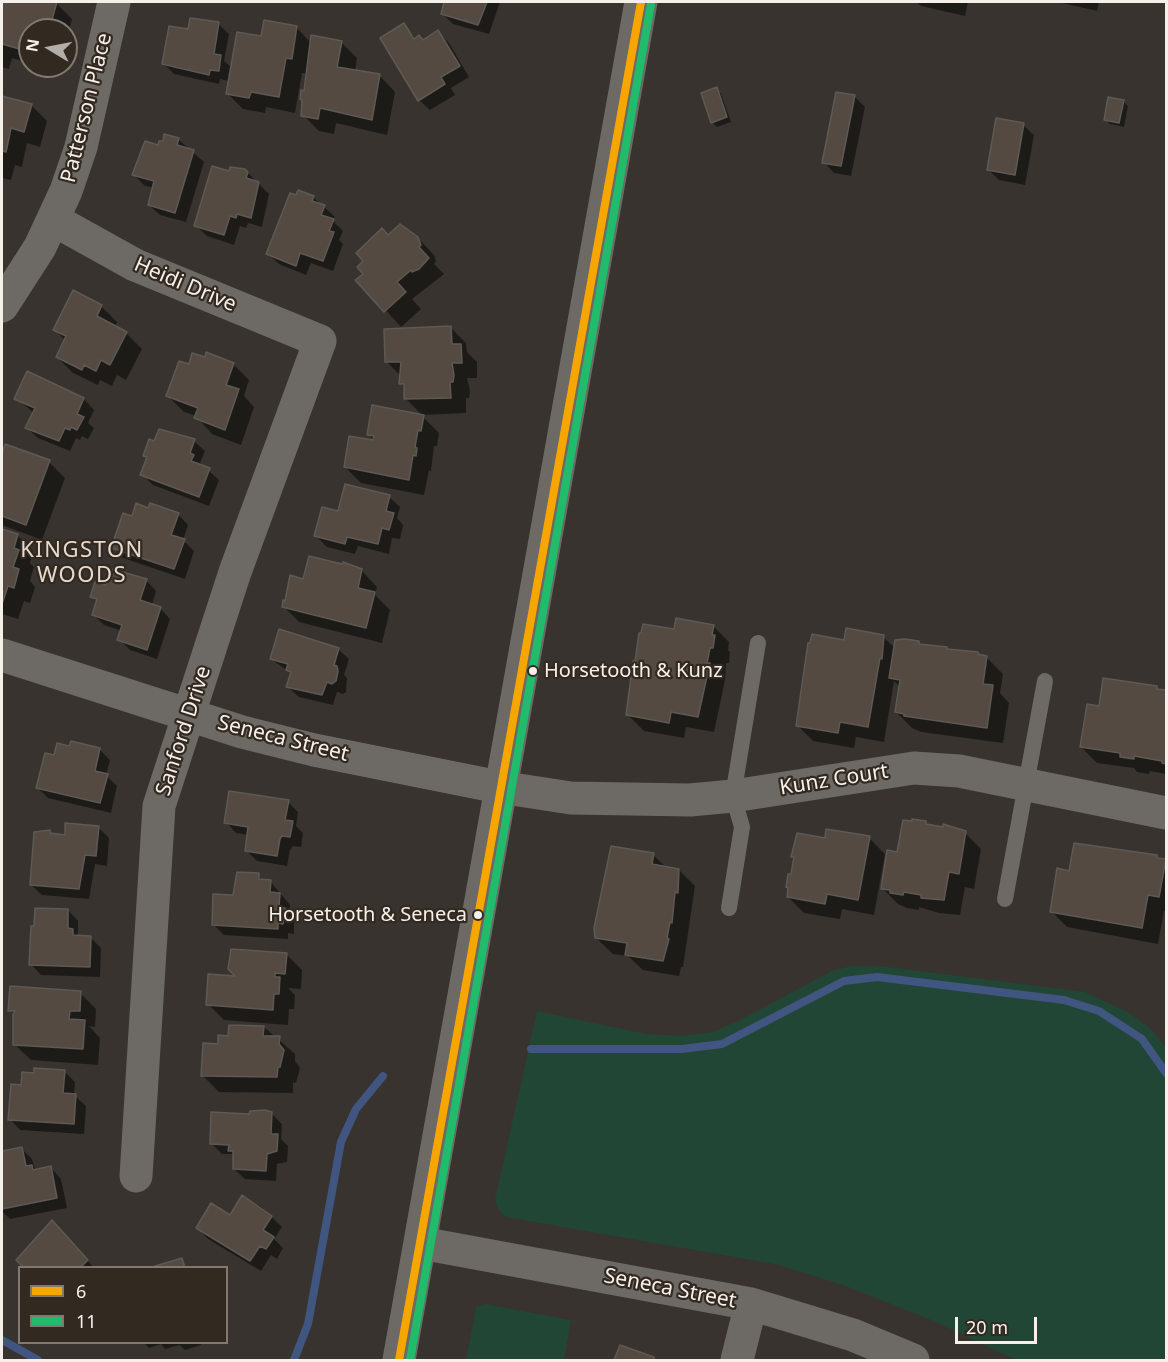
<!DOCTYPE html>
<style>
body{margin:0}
#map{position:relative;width:1168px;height:1362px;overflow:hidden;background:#38332e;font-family:"Noto Sans",sans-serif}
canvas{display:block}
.frame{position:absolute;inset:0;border:3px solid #f6f0ea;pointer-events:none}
.legend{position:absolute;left:18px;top:1266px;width:210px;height:78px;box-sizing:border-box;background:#322920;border:2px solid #807971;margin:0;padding:8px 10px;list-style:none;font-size:18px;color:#f6f0ea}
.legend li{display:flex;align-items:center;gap:12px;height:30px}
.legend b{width:30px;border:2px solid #807971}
.north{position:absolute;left:18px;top:18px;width:60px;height:60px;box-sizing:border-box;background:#322920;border:2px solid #807971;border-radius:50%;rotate:280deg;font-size:16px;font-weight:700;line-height:24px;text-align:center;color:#f6f0ea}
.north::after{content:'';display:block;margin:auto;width:21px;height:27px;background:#b4aea8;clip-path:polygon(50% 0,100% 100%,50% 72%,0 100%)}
.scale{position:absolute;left:955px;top:1317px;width:82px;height:27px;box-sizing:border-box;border:3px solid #f6f0ea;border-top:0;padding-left:8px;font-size:18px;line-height:21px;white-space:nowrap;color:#f6f0ea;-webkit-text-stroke:4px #322920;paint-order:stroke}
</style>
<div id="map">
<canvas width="1168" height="1362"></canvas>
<div class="frame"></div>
<ul class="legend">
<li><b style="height:8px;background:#f7a600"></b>6</li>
<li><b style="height:8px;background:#20bc6c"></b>11</li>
</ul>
<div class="north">N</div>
<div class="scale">20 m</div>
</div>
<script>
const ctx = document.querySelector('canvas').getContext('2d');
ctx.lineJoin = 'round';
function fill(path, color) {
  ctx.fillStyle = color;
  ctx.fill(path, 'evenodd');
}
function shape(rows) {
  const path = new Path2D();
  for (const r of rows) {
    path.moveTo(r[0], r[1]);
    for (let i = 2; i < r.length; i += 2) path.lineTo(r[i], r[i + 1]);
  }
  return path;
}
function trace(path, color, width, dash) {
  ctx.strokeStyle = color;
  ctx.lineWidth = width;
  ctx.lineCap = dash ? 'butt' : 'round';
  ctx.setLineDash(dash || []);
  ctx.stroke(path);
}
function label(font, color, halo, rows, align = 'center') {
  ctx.font = font + ' "Noto Sans",sans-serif';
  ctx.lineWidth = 4.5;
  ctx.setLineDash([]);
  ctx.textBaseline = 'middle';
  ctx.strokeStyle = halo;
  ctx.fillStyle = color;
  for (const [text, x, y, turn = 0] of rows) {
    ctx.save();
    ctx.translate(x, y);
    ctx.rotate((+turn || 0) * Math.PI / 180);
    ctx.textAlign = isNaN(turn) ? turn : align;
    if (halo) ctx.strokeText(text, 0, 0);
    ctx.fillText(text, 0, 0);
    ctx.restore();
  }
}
fill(shape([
 [851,966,880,966,1085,992,1128,1012,1152,1030,1166,1048,1166,1360,1016,1360,934,1321,843,1285,775,1264,506,1217,499,1211,495,1200,537,1011,646,1034,681,1036,712,1032,738,1021,832,971],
 [485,1304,571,1320,564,1360,466,1360,476,1307]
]), '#214635');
fill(shape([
 [2,2,56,3,72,19,66,42,66,30,30,30,30,63,12,58,9,69,2,67],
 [446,2,500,2,489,34,453,24,442,13],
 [916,2,968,2,965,16,921,6],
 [1058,2,1099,2,1097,11],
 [218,24,229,34,224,61,232,68,262,38,297,28,311,43,341,42,357,58,355,71,379,75,395,92,387,135,336,123,334,134,319,131,303,115,309,74,302,73,295,113,266,107,265,113,243,109,227,93,229,81,220,79,219,84,174,74,163,63,190,31],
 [404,25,416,39,423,41,438,32,449,43,469,77,451,88,455,95,430,110,419,100],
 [716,89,721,94,731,122,717,127,712,122],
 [854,96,865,107,851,176,834,173,824,162],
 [2,97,31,105,47,121,40,147,27,143,22,167,15,165,11,180,2,178],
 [1123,101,1128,106,1124,127,1110,124,1105,119],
 [1023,125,1034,135,1025,185,999,180,988,169],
 [178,139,204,162,186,222,160,215,149,205,154,188,145,186,134,175,159,146],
 [231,169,248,173,269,194,262,227,248,223,246,228,240,226,234,245,207,236,196,226],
 [313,197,335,217,333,221,343,231,339,240,343,244,333,271,311,263,306,275,279,264,268,254],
 [388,237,418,238,434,255,436,261,434,264,444,274,412,299,421,309,401,327,358,280,365,274],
 [101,306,117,322,115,327,126,333,142,349,126,380,117,375,112,386,100,380,98,385,73,373,57,357,65,340,55,330],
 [450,327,466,343,467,352,477,362,477,378,467,378,470,391,469,398,466,398,466,413,422,415,406,399,400,375,387,362],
 [233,364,249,380,244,396,254,407,241,445,212,434,196,416,184,412,168,396],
 [28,373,84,399,94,410,88,423,94,428,88,439,82,436,80,440,76,438,70,451,38,438,27,428,34,413,16,398],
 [423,417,439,433,437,446,434,446,431,471,429,470,424,495,361,483,345,467,376,442,369,435],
 [160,430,194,441,205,451,200,463,219,480,209,506,153,485,142,474,148,459,144,456,155,443],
 [6,446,49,462,65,478,42,540,2,525,2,459],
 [389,497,400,507,397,518,403,525,400,539,392,538,389,554,358,546,355,554,327,547,316,536,339,513],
 [149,509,178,514,188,525,183,540,194,551,185,579,123,558,113,547,133,518],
 [2,530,17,535,33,551,30,563,34,567,30,581,35,587,30,603,24,601,18,619,2,614],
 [308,558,361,570,377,587,375,595,390,610,382,643,299,622,283,606,304,580],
 [146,580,156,591,152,605,160,608,170,619,157,659,130,650,119,639,122,631,104,625,94,615,98,602,92,596,107,587],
 [713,626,729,642,728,650,730,652,729,663,726,663,725,680,714,732,686,727,684,738,644,731,628,715,676,631],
 [883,637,895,648,919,643,922,646,946,648,949,651,987,658,1003,674,1000,693,1009,703,1003,743,921,732,912,728,896,712,900,687,894,681,884,742,856,737,854,748,813,741,797,725,845,641],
 [338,649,349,659,344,675,347,678,346,692,343,694,337,692,333,705,299,697,288,687,292,674,271,659],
 [1105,680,1166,691,1166,774,1150,771,1149,774,1137,772,1134,768,1097,763,1081,747,1100,708],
 [70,748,99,749,110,760,106,775,117,786,111,813,48,798,38,788,55,757],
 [288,802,298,812,296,826,303,833,301,847,293,846,290,850,287,866,257,861,246,850,249,835,236,833,226,822],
 [925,823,929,826,965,833,981,849,974,889,965,887,960,915,939,913,919,907,919,910,907,908,898,904,882,888,899,854],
 [98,827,109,838,107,866,95,864,89,899,42,895,31,885,49,832,52,835,66,836],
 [869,838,885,854,874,915,842,909,840,919,804,913,788,897,795,858,793,856,826,840],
 [653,855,667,868,679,870,695,886,683,967,681,967,679,976,643,970,628,956,613,954,596,938],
 [1156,857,1166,862,1166,911,1164,911,1158,944,1067,927,1051,911,1070,872],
 [258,875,264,881,270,881,290,905,290,915,294,920,294,934,288,933,288,939,224,935,213,924,234,896],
 [68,910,78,921,78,935,90,937,101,948,100,977,41,975,31,964],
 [286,954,302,970,301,989,288,988,295,995,294,1009,289,1009,288,1025,224,1020,208,1004,238,978],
 [80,993,96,1009,95,1027,89,1026,100,1038,98,1065,31,1060,14,1044,14,1015,10,1010],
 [264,1027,295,1054,295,1061,300,1068,296,1083,293,1082,293,1093,219,1092,203,1076,229,1038],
 [64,1071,75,1082,74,1095,86,1106,84,1134,20,1130,10,1119,22,1087,35,1074],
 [271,1113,282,1124,281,1139,288,1146,287,1162,277,1164,276,1181,245,1179,234,1169,234,1154,222,1154,211,1143,250,1115],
 [22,1149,32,1159,36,1171,51,1168,61,1179,67,1208,10,1219,2,1211,2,1153],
 [243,1197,261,1207,282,1227,274,1239,283,1248,277,1259,271,1255,261,1271,208,1239,198,1228,230,1217],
 [68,1238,94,1268,26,1268],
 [143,1342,200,1342,201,1345,185,1350,180,1345,165,1349,161,1344,149,1348],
 [621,1347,653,1358,655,1360,616,1360]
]), '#0007');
trace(shape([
 [531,1049,682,1049,722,1044,844,981,877,977,1064,1000,1099,1011,1142,1039,1166,1073],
 [2,1340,38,1360],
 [294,1360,308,1324,341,1142,356,1109,383,1076]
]), '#405580', 8);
const building = shape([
 [2,2,57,2,49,30,30,30,30,44,24,43,23,50,2,44,2,2],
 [444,2,487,2,478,25,441,14,444,2],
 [190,18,219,22,214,54,221,55,219,71,210,70,209,75,162,64,169,26,188,29,190,18],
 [264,20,297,26,292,59,286,58,279,97,251,92,249,98,226,94,237,32,261,36,264,20],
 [404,23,414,39,419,35,423,40,438,30,460,66,441,77,445,84,418,101,380,38,404,23],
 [311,35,342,41,337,67,380,74,372,120,320,108,318,119,301,116,302,100,300,99,301,90,304,91,311,35],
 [717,87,727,117,711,123,701,93,717,87],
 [836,92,855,95,841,166,822,163,836,92],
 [2,96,32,104,24,132,11,128,6,152,2,151,2,96],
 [1108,97,1124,100,1119,123,1104,120,1108,97],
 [996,118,1024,123,1015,175,987,170,996,118],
 [164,134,179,138,177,145,194,150,175,213,148,205,154,181,132,175,145,141,158,145,159,141,163,141,164,134],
 [212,166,229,171,230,167,245,169,248,172,246,178,259,182,251,218,237,214,236,218,230,216,224,235,194,226,212,166],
 [298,190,314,196,312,201,325,205,321,215,334,219,329,231,334,232,323,261,300,253,296,266,266,254,290,193,296,195,298,190],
 [400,224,418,237,421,245,419,247,429,258,419,269,412,272,411,270,397,282,406,292,384,312,355,280,363,274,357,267,363,261,356,253,382,228,388,235,400,224],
 [73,290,102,305,97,316,127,332,110,365,101,360,96,371,84,365,82,370,56,357,66,336,53,330,73,290],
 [451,326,452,344,461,344,462,363,452,363,454,375,453,382,450,382,451,398,404,399,404,384,399,384,401,362,385,362,384,329,451,326],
 [206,352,234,363,226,385,239,389,225,430,194,418,198,408,166,396,179,361,189,364,192,353,205,357,206,352],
 [27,371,84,398,77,414,84,417,77,430,71,427,70,430,65,428,59,441,25,428,35,408,14,399,27,371],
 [372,405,424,415,421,431,418,430,415,447,417,448,416,456,413,455,409,480,344,467,349,436,373,440,374,436,367,435,372,405],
 [159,429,195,439,190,453,194,455,191,461,210,468,199,497,140,475,147,457,143,456,149,439,154,441,159,429],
 [5,444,50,460,26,525,2,516,2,455,5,444],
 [345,484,390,495,386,511,394,513,389,530,382,528,378,544,347,537,345,544,314,536,322,507,338,511,345,484],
 [136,503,148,508,150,503,179,513,171,535,185,539,174,569,111,548,123,513,132,516,136,503],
 [2,529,18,534,14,548,19,550,13,567,19,569,14,588,8,586,2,604,2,529],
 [309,556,342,564,343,562,362,569,358,588,375,592,366,628,282,607,283,600,285,601,290,575,303,579,309,556],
 [112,569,147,579,140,600,161,607,147,650,117,640,122,625,92,615,97,599,90,597,95,582,106,585,112,569],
 [676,618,714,625,712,635,715,635,713,648,710,648,707,663,710,663,698,717,671,712,669,723,626,715,633,661,635,661,639,633,641,633,643,624,674,629,676,618],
 [846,628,884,635,882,659,880,658,868,727,840,722,838,733,796,726,808,643,810,643,812,634,844,640,846,628],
 [279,629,339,648,334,665,337,666,338,671,336,681,332,684,327,682,322,695,286,687,291,672,286,670,288,664,270,659,279,629],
 [905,639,919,641,919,644,947,647,947,649,978,652,978,654,987,656,983,684,993,685,987,728,904,716,904,714,895,712,900,680,889,678,895,640,905,639],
 [1103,678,1157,686,1157,689,1166,690,1166,764,1162,763,1162,761,1134,756,1134,759,1120,757,1120,753,1080,747,1087,704,1099,706,1103,678],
 [71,741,100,748,95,771,108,774,100,803,36,788,45,753,54,755,57,743,69,746,71,741],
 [229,791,289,800,285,820,293,821,290,837,282,836,280,839,277,856,245,851,248,827,224,823,229,791],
 [912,819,926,821,926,824,943,827,943,824,966,831,959,874,949,872,944,900,921,898,921,895,904,892,903,895,890,893,890,890,881,889,887,850,897,852,903,820,912,821,912,819],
 [65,823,99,826,96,856,85,855,79,889,30,885,34,832,50,830,50,833,65,835,65,823],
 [826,829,870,836,858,900,827,894,825,904,787,897,788,888,786,887,788,874,791,874,794,857,791,857,797,833,825,838,826,829],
 [1074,843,1157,855,1157,858,1166,859,1159,897,1148,895,1142,928,1050,912,1057,868,1069,871,1074,843],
 [611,846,654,853,652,864,679,869,678,893,675,892,672,923,670,922,667,938,669,939,663,961,625,955,627,943,595,938,594,928,611,846],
 [237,872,259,873,259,879,271,880,270,892,280,893,279,907,285,908,283,924,278,923,278,929,212,925,213,894,233,895,237,872],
 [35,908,68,909,68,928,73,929,73,935,91,936,90,967,29,965,31,926,34,926,35,908],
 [231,949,287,953,285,974,275,973,275,977,280,977,279,994,274,994,273,1010,206,1005,208,974,235,976,228,969,231,949],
 [10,986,81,991,80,1011,70,1011,69,1019,85,1020,83,1049,13,1045,13,1014,15,1011,8,1011,10,986],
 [229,1025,264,1026,263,1036,280,1036,279,1044,284,1050,280,1067,278,1067,277,1077,201,1076,203,1043,218,1044,218,1035,228,1036,229,1025],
 [34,1068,65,1070,63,1093,76,1094,74,1124,8,1120,11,1084,21,1085,22,1072,34,1073,34,1068],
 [265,1110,272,1112,271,1134,278,1134,277,1151,267,1154,266,1171,233,1169,233,1151,228,1151,229,1145,210,1144,211,1112,249,1114,250,1111,265,1110],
 [22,1147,26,1166,32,1165,33,1170,51,1166,57,1198,2,1209,2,1151,22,1147],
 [242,1195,272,1216,263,1230,274,1237,266,1249,260,1246,250,1261,196,1228,211,1203,230,1215,242,1195],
 [52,1220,88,1260,82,1266,84,1268,24,1268,16,1260,52,1220],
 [182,1258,185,1268,152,1267,182,1258],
 [620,1345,654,1357,654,1360,614,1360,620,1345]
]);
fill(building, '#544a41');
trace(building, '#5d5955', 1.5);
trace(shape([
 [1005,899,1045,681],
 [729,908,742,827,733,796,758,643]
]), '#6d6965', 16);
trace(shape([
 [54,220,135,265,320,341,235,572,159,806,136,1176],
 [2,306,40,247,66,191,81,147,114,2],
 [2,655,242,732,314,750,499,787,571,798,690,800,733,796,914,768,959,771,1166,813],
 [421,1243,751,1304,853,1335,913,1360],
 [737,1360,751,1304]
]), '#6d6965', 33);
trace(shape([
 [399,1360,641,2]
]), '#6d6965', 33);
trace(shape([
 [399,1360,641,2]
]), '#f7a600', 8);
trace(shape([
 [410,1360,651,4]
]), '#20bc6c', 8);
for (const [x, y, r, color] of [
 [533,671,5,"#f6f0ea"],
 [478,915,5,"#f6f0ea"]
]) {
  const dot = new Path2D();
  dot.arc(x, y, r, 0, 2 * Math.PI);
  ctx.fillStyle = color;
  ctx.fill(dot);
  trace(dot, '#322920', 2);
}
label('20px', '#f6f0ea', '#322920', [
 ["Horsetooth & Kunz",544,671],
 ["Horsetooth & Seneca",467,915,"right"]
], 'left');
label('21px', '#f6f0ea', '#322920', [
 ["Patterson Place",87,108,-76],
 ["Heidi Drive",185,285,23],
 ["Sanford Drive",184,731,-72],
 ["Seneca Street",283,739,14],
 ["Kunz Court",834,780,-9],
 ["Seneca Street",670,1289,11]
]);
ctx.letterSpacing = '1.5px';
label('22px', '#e6dacf', '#322920', [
 ["KINGSTON",82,551],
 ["WOODS",82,576]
]);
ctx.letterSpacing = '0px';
</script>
